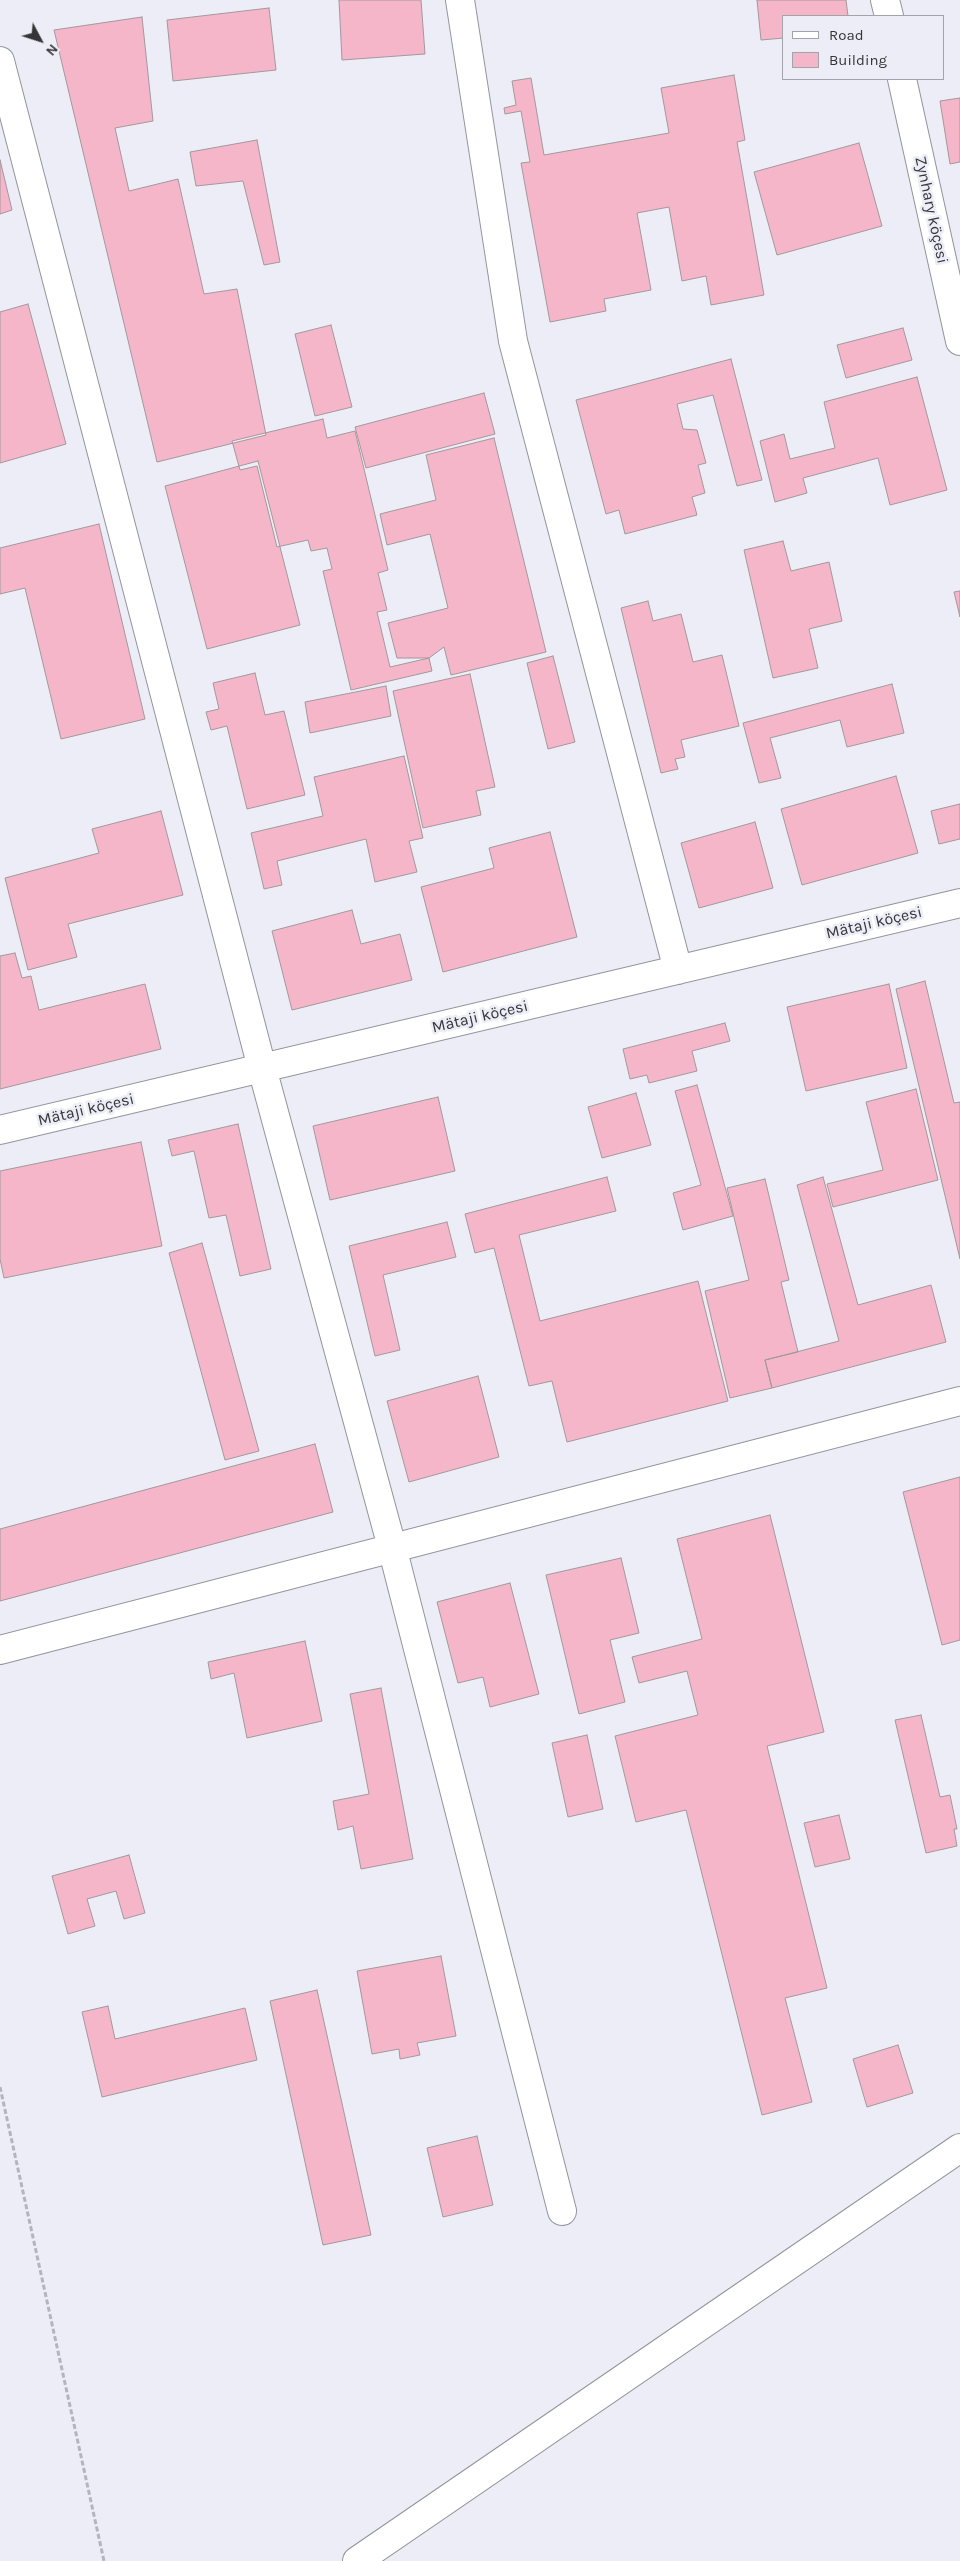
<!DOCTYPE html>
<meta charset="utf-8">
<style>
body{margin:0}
#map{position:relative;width:960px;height:2561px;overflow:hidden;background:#ecedf6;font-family:Karla,sans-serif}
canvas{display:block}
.legend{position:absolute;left:782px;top:15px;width:162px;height:65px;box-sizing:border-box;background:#ecedf6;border:1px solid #a3a3aa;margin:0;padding:6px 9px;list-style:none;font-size:15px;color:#353538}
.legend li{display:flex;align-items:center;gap:10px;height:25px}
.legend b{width:25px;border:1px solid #a3a3aa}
.north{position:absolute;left:15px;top:15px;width:50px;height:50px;-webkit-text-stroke:4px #ecedf6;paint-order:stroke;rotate:130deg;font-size:14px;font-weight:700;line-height:20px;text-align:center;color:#353538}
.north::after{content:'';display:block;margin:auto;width:18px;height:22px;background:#353538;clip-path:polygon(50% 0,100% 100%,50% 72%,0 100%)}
</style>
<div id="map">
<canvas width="960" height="2561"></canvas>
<ul class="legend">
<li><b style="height:6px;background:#fff"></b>Road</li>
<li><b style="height:14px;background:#f6b6ca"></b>Building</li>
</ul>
<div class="north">N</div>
</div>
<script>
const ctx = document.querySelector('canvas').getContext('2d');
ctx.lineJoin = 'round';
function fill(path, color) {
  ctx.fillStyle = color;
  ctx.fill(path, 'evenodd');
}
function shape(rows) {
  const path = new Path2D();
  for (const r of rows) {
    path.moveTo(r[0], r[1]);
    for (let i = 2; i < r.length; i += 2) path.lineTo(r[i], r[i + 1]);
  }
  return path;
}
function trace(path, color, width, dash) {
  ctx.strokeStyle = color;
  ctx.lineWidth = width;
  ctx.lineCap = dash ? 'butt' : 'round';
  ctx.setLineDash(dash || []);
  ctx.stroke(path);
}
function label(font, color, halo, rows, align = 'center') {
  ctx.font = font + ' Karla,sans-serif';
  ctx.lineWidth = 5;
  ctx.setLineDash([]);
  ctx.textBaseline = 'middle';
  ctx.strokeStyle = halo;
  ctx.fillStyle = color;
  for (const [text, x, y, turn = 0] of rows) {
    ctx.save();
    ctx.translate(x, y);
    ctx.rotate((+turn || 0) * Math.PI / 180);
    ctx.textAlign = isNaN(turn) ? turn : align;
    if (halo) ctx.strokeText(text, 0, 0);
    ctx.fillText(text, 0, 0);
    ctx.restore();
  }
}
const building = shape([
 [339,0,421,0,425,54,342,60,339,0],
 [757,0,846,0,848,16,784,16,784,38,761,40,757,0],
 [269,8,276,70,173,81,167,20,269,8],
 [142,17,153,121,115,128,129,191,178,179,204,294,237,289,266,435,157,462,54,30,142,17],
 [734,75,745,140,737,142,764,295,711,305,706,276,682,281,669,207,637,213,651,290,604,299,606,311,550,322,521,163,530,162,521,111,505,114,504,108,516,105,512,81,531,78,544,155,669,133,661,88,734,75],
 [960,98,960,162,950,164,940,101,960,98],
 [257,140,280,262,264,265,243,181,196,186,190,152,257,140],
 [859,143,882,226,777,255,754,172,859,143],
 [0,160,12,210,0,214,0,160],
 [28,304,66,444,0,463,0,312,28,304],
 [331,325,352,407,315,416,295,334,331,325],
 [903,328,912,360,846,378,837,345,903,328],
 [731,359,762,480,737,486,713,395,677,404,683,429,697,430,706,463,698,465,705,493,692,497,697,515,625,534,619,510,606,514,576,400,731,359],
 [917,377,947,490,890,505,878,458,803,478,807,493,775,502,760,441,784,434,790,459,835,448,824,402,917,377],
 [484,393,495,434,366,468,355,427,484,393],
 [323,419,327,438,355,431,388,570,378,573,387,610,377,612,390,667,429,658,432,671,351,690,323,571,332,569,327,548,311,551,308,540,277,547,257,466,240,470,232,441,323,419],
 [494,438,546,652,451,675,444,647,429,658,397,658,388,623,448,608,430,534,387,545,380,514,436,500,426,455,494,438],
 [258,461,300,625,207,649,165,486,258,461],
 [99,524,145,719,61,739,25,588,0,594,0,548,99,524],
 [783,541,791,571,829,562,842,621,809,629,818,668,773,678,744,550,783,541],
 [960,591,960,617,954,592,960,591],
 [648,601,653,621,681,614,693,662,722,655,739,726,681,740,685,757,675,759,678,769,661,773,621,608,648,601],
 [553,656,575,742,548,749,527,663,553,656],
 [255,673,265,715,284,711,305,795,247,809,227,726,211,730,206,712,219,709,213,683,255,673],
 [470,674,495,787,476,791,481,815,423,828,393,691,470,674],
 [892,684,904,733,847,747,840,720,770,738,781,778,759,783,743,723,892,684],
 [386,686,391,716,310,733,305,702,386,686],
 [404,756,423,838,409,841,417,872,375,882,366,839,277,861,282,885,264,889,251,833,323,816,314,777,404,756],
 [896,776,918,853,802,885,781,809,896,776],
 [960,804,960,839,939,844,931,811,960,804],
 [161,811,183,895,68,924,77,957,28,970,5,878,99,853,92,829,161,811],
 [755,822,773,888,699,908,681,843,755,822],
 [550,832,577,937,443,972,421,887,494,868,489,848,550,832],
 [352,910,361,944,400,934,412,980,292,1010,272,931,352,910],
 [15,953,22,978,31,976,39,1010,145,984,161,1049,0,1089,0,956,15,953],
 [925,981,954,1103,960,1102,960,1259,896,989,925,981],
 [889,984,907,1068,806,1091,787,1007,889,984],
 [725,1023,730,1041,692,1051,697,1071,649,1083,647,1075,630,1079,623,1049,725,1023],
 [697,1085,733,1216,683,1230,673,1193,701,1185,675,1091,697,1085],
 [916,1089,938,1180,833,1207,827,1184,883,1170,866,1102,916,1089],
 [636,1093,651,1145,602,1158,588,1107,636,1093],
 [438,1097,455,1171,330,1200,313,1126,438,1097],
 [238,1124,271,1269,240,1276,226,1215,209,1218,194,1151,172,1156,168,1140,238,1124],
 [141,1142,162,1246,4,1278,0,1259,0,1171,141,1142],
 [607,1177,616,1211,519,1235,540,1321,698,1281,728,1401,567,1442,552,1381,529,1386,494,1248,475,1253,465,1214,607,1177],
 [823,1177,858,1305,931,1285,946,1342,772,1388,765,1360,839,1341,797,1185,823,1177],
 [765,1179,789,1280,781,1282,798,1352,765,1360,772,1388,730,1398,705,1291,749,1280,727,1188,765,1179],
 [447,1222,456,1257,383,1275,400,1350,375,1356,349,1246,447,1222],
 [202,1243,259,1451,225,1460,169,1253,202,1243],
 [478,1376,499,1457,409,1482,387,1401,478,1376],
 [315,1444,333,1512,0,1601,0,1529,315,1444],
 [960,1477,960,1640,942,1645,903,1492,960,1477],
 [770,1515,824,1732,767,1746,827,1988,785,1998,812,2102,762,2115,686,1810,636,1822,615,1736,698,1715,687,1671,639,1683,632,1657,702,1639,677,1539,770,1515],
 [621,1558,639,1633,610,1640,625,1702,579,1714,546,1575,621,1558],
 [510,1583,539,1694,490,1707,483,1677,458,1683,437,1602,510,1583],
 [305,1641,322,1721,247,1738,234,1673,211,1679,208,1662,305,1641],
 [381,1688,413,1859,361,1869,353,1826,338,1830,333,1801,369,1794,350,1694,381,1688],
 [921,1715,940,1797,950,1795,957,1829,954,1829,957,1846,926,1853,895,1720,921,1715],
 [587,1735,603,1809,568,1817,552,1743,587,1735],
 [839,1815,850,1859,815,1867,804,1823,839,1815],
 [129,1855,145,1913,124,1919,116,1891,87,1899,95,1926,68,1934,52,1876,129,1855],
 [441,1956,456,2036,417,2043,420,2055,400,2059,399,2049,372,2054,357,1971,441,1956],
 [317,1990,371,2235,323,2245,270,2001,317,1990],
 [108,2006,115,2039,245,2008,257,2060,102,2097,82,2012,108,2006],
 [898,2045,913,2093,867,2107,853,2059,898,2045],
 [477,2136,493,2205,443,2217,427,2148,477,2136]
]);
fill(building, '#f6b6ca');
trace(building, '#a2989b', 1);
const minor = shape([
 [460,0,513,341,678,970],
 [885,0,889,16],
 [0,61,262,1068,392,1547,562,2211],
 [902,79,960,341],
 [0,1130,960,903],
 [0,1650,960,1401],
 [357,2561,960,2148]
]);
trace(minor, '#93949c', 30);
trace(shape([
 [0,2087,104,2561]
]), '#b4b5bc', 3, [5, 2.5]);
trace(minor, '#fff', 28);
label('16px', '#353538', '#ecedf6', [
 ["Zynhary köçesi",931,210,78],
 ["Mätaji köçesi",874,923,-13],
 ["Mätaji köçesi",480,1017,-13],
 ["Mätaji köçesi",86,1110,-13]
]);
</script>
